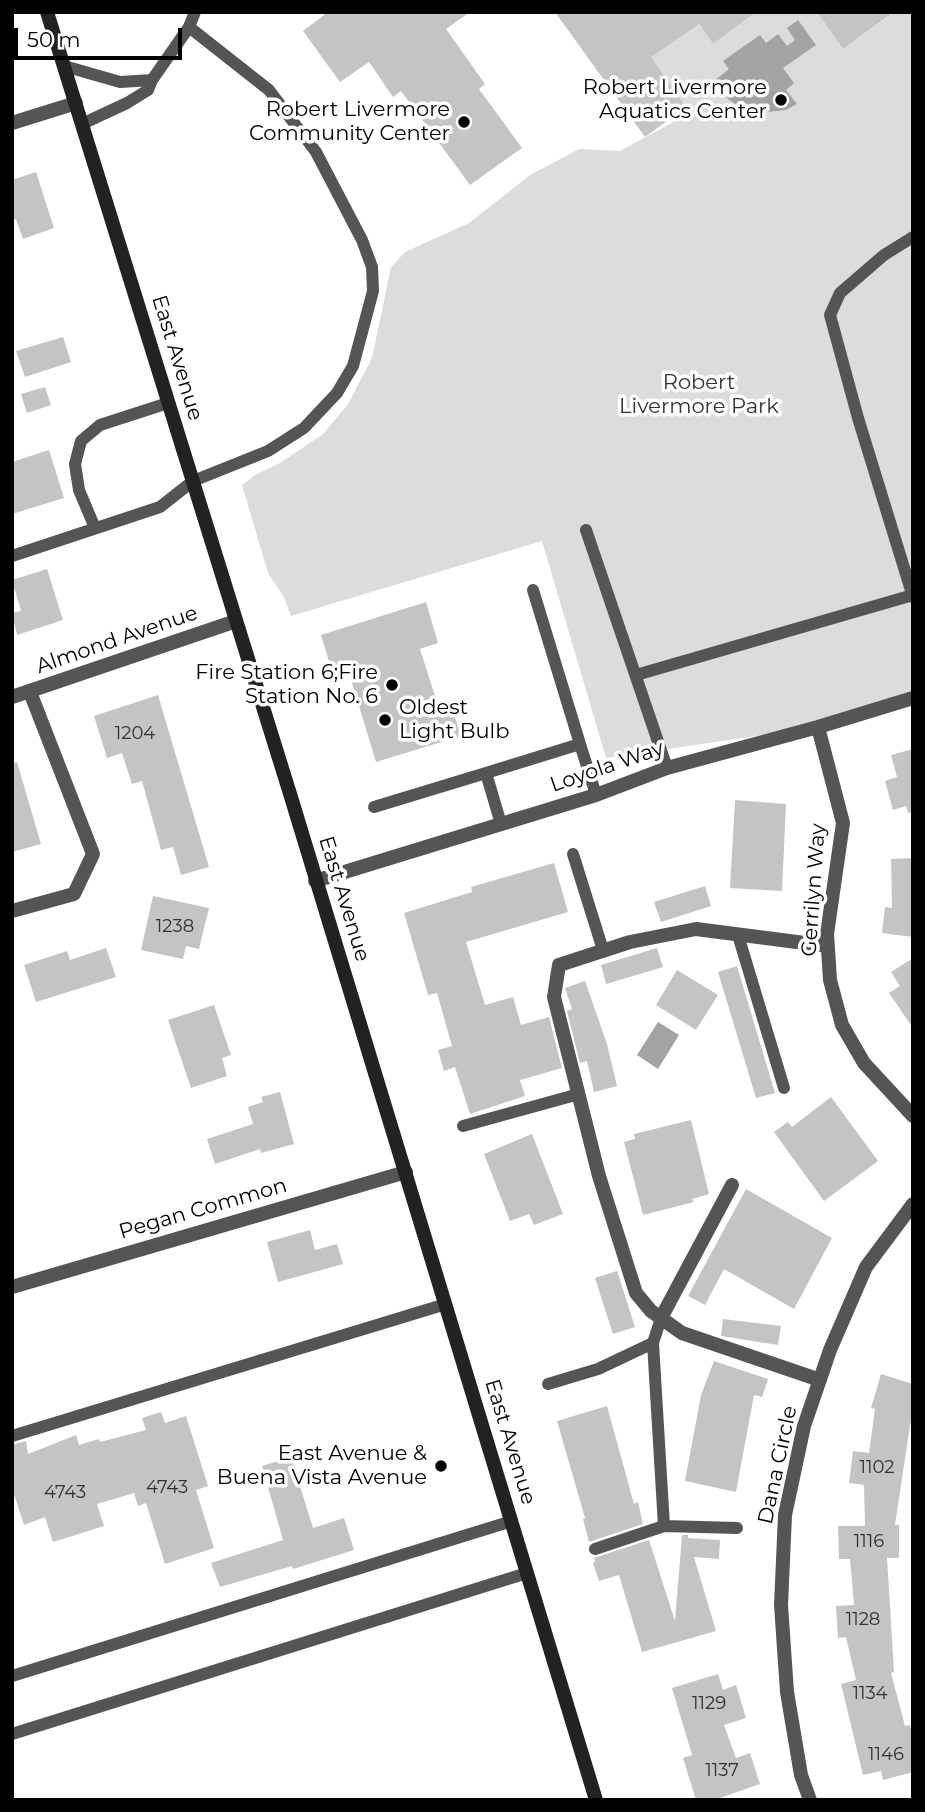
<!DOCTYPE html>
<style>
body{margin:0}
#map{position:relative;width:925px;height:1812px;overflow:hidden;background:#fff;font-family:Montserrat,sans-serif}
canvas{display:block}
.frame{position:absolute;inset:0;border:14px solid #000;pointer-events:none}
.scale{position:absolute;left:14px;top:28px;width:168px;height:32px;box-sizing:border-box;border:4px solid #000;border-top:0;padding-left:9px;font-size:21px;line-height:24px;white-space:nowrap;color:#000;-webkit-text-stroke:5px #fff;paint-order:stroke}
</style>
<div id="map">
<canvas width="925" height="1812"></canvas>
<div class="frame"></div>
<div class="scale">50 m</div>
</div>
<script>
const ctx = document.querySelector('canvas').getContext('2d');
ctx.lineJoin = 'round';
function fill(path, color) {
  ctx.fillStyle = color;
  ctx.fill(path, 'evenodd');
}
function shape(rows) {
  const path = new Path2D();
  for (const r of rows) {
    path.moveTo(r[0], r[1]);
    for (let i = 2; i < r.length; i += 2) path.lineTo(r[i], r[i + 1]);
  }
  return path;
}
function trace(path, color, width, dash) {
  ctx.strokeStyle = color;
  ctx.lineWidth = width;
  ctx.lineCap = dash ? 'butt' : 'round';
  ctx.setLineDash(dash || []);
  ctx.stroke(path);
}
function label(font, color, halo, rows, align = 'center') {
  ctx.font = font + ' Montserrat,sans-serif';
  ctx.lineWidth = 7;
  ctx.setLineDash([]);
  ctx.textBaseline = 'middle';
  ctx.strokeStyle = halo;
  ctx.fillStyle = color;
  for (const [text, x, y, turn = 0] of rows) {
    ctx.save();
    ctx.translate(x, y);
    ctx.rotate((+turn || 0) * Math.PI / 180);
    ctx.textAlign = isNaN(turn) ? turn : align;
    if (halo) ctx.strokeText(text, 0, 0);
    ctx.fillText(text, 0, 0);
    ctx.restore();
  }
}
fill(shape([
 [756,12,830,12,822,19,843,49,895,12,913,12,913,698,818,727,606,758,542,541,291,616,284,597,268,573,242,485,255,475,280,463,323,434,348,404,372,358,391,267,405,252,469,223,530,175,579,149,620,151,677,120,686,107,635,35,699,24,713,44]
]), '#dcdcdc');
fill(shape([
 [798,20,816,45,783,68,794,83,786,90,797,104,786,110,757,113,744,110,728,99,714,81,729,69,723,61,760,35,766,43,778,34,787,46,795,40,787,28],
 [658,1022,679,1035,658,1069,637,1055]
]), '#a3a3a3');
fill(shape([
 [328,12,470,12,446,29,485,84,479,89,522,148,470,185,401,91,393,97,369,62,340,82,303,31],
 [555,12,756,12,713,44,699,24,651,57,686,107,645,137],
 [817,12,894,12,843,49],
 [36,172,54,228,23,239,16,219,12,220,12,180],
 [63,337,71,362,25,377,16,351],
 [45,387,51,405,27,413,21,394],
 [49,450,64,498,12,514,12,462],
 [47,569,63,620,17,635,12,613,21,611,12,580],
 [426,602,438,643,420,649,442,718,454,714,461,736,376,762,349,673,334,678,321,635],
 [158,695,209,867,181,875,173,847,161,850,142,781,132,784,122,753,107,758,94,716],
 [913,749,913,812,908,813,906,806,893,810,885,781,897,777,891,755],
 [17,762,41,844,12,852,12,763],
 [735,800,786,804,782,891,730,888],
 [913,858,913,937,882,933,885,907,892,908,891,859],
 [554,863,568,912,466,942,485,1005,513,997,521,1025,549,1017,562,1068,520,1080,525,1096,470,1114,455,1067,444,1071,438,1050,452,1046,437,993,428,995,404,913,472,892,471,887],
 [705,886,711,906,661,922,654,902],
 [153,896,209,908,199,949,186,946,183,959,141,950],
 [106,948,116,977,36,1002,24,965,67,951,70,960],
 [657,948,663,967,606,984,601,965],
 [913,958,913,1028,889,993,900,986,891,972],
 [737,966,775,1093,756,1098,718,972],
 [677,970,718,995,696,1030,656,1005],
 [585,981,607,1044,617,1086,594,1092,587,1061,580,1063,567,1011,572,1009,565,988],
 [214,1005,231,1055,222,1058,227,1076,191,1088,168,1020],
 [280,1092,294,1144,261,1153,260,1149,215,1164,207,1139,253,1124,248,1107,263,1102,261,1097],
 [831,1097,878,1161,824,1201,774,1132,788,1122,792,1127],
 [691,1120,709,1194,692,1199,694,1202,643,1215,624,1142,635,1139,634,1134],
 [532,1134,563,1214,534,1225,529,1214,510,1221,484,1154],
 [746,1189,832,1238,794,1309,724,1269,705,1305,688,1296],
 [310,1230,315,1250,337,1244,343,1264,278,1282,267,1242],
 [617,1271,635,1327,613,1334,595,1278],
 [723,1319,781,1326,778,1345,721,1336],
 [714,1361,768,1379,762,1397,754,1395,736,1492,685,1481,701,1395],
 [881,1374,913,1384,913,1420,911,1419,895,1525,899,1525,899,1558,887,1558,894,1672,891,1673,905,1726,910,1725,913,1735,913,1772,883,1780,881,1771,863,1775,841,1684,856,1680,846,1637,838,1638,836,1606,854,1605,850,1559,839,1559,838,1526,865,1526,864,1485,849,1483,853,1451,869,1453,875,1409,871,1408],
 [607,1406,634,1504,638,1502,643,1524,589,1542,583,1519,585,1518,557,1421],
 [161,1412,165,1423,186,1416,208,1486,196,1490,214,1548,165,1564,146,1503,138,1506,134,1493,97,1504,104,1526,53,1542,45,1517,24,1525,12,1488,12,1445,26,1441,28,1454,76,1435,79,1445,99,1439,100,1442,146,1430,142,1418],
 [291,1457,313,1528,344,1518,354,1550,293,1569,292,1566,220,1587,211,1563,283,1540,262,1466],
 [682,1535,688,1535,688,1538,720,1540,719,1559,694,1557,716,1631,642,1652,619,1575,599,1581,593,1563,595,1562,594,1558,649,1540,675,1621],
 [718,1674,723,1690,736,1685,746,1718,724,1725,736,1758,750,1753,760,1784,714,1800,696,1800,683,1758,692,1755,672,1688]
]), '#c4c4c4');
trace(shape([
 [64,66,120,82,152,80],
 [82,124,127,103,148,90,152,80,189,27,195,12],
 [913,237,884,255,840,293,830,315,858,418,913,597],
 [95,528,79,490,75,464,81,441,100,425,168,403],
 [586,530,667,768],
 [12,556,160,507,193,481,268,451,304,428,337,393,353,366,373,291,372,267,362,240,316,152,269,90,189,27],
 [533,590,580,744],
 [636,675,913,595],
 [486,773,580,744,596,795],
 [374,807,486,773,501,824],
 [573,854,603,950],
 [738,935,784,1088],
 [463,1126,579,1094],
 [661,1318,653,1343,664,1526],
 [548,1384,598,1369,653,1343],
 [12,1436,446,1304],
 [595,1549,664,1526,737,1528],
 [12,1676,512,1521],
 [12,1734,527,1573]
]), '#555', 12);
trace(shape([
 [12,123,76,103],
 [818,727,843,823,827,934,830,980,842,1025,864,1063,913,1116],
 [315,881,596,795,667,768,818,727,913,698],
 [12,911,74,894,93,854,30,692],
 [12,1287,406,1172],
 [661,1318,732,1185],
 [820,1380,682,1333,651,1311,636,1293,599,1176,554,997,559,965,630,942,696,929,828,946],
 [810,1800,801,1775,787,1692,781,1605,785,1515,804,1426,830,1350,866,1267,913,1204]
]), '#555', 14);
trace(shape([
 [12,697,236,621]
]), '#555', 14);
trace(shape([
 [47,12,291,797,596,1800]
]), '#222', 14);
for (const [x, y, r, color] of [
 [781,100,7,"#000"],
 [464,122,7,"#000"],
 [392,685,7,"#000"],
 [385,720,7,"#000"],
 [441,1466,7,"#000"]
]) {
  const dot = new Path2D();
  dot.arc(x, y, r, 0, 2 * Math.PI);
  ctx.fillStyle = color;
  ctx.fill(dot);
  trace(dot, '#fff', 2.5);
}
label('18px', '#313131', null, [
 ["1204",135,734],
 ["1238",175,927],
 ["1102",877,1468],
 ["4743",167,1488],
 ["4743",65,1493],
 ["1116",869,1542],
 ["1128",863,1620],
 ["1134",870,1694],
 ["1129",709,1704],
 ["1146",886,1755],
 ["1137",722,1771]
]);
label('21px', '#000', '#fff', [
 ["Robert Livermore",767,88],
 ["Aquatics Center",767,112],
 ["Robert Livermore",450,110],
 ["Community Center",450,134],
 ["Fire Station 6;Fire",378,673],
 ["Station No. 6",378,697],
 ["Oldest",399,708,"left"],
 ["Light Bulb",399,732,"left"],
 ["East Avenue &",427,1454],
 ["Buena Vista Avenue",427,1478]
], 'right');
label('21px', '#000', '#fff', [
 ["East Avenue",177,358,73],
 ["Almond Avenue",117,640,-19],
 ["Loyola Way",607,767,-19],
 ["Gerrilyn Way",814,890,-86],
 ["East Avenue",344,899,73],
 ["Pegan Common",203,1209,-16],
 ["East Avenue",510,1442,73],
 ["Dana Circle",778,1465,-78]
]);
label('21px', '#333', '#fff', [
 ["Robert",699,383],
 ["Livermore Park",699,407]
]);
</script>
